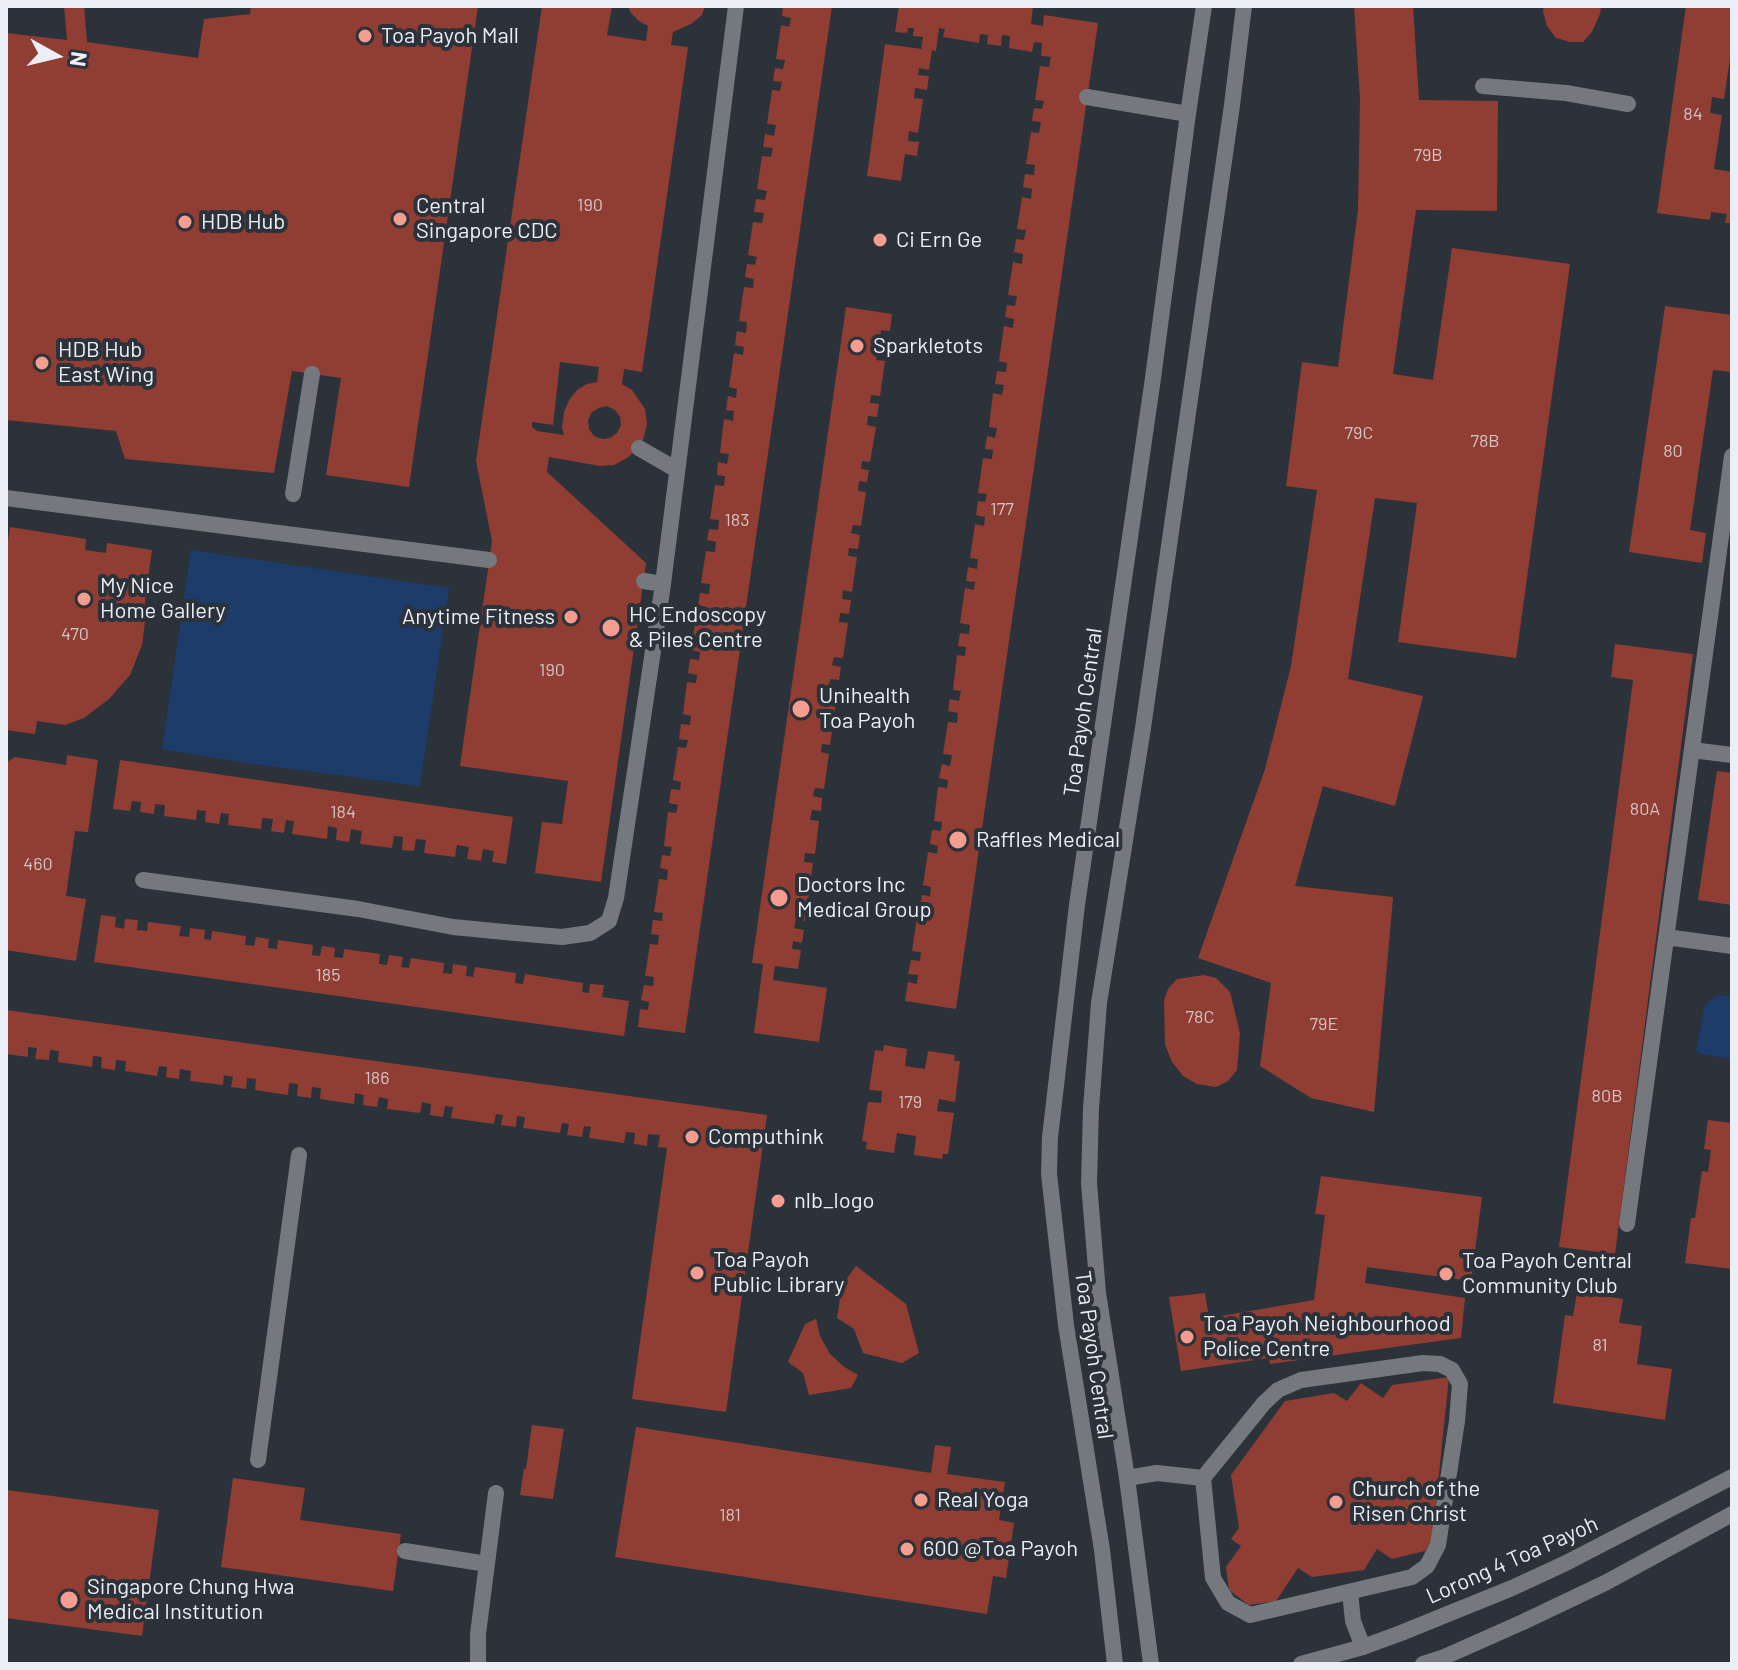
<!DOCTYPE html>
<style>
body{margin:0}
#map{position:relative;width:1738px;height:1670px;overflow:hidden;background:#2c323a;font-family:Barlow,sans-serif}
canvas{display:block}
.frame{position:absolute;inset:0;border:8px solid #ebeff5;pointer-events:none}
.north{position:absolute;left:16px;top:16px;width:80px;height:80px;-webkit-text-stroke:6px #2c323a;paint-order:stroke;rotate:98deg;font-size:22px;font-weight:700;line-height:32px;text-align:center;color:#ebeff5}
.north::after{content:'';display:block;margin:auto;width:28px;height:36px;background:#ebeff5;clip-path:polygon(50% 0,100% 100%,50% 72%,0 100%)}
</style>
<div id="map">
<canvas width="1738" height="1670"></canvas>
<div class="frame"></div>
<div class="north">N</div>
</div>
<script>
const ctx = document.querySelector('canvas').getContext('2d');
ctx.lineJoin = 'round';
function fill(path, color) {
  ctx.fillStyle = color;
  ctx.fill(path, 'evenodd');
}
function shape(rows) {
  const path = new Path2D();
  for (const r of rows) {
    path.moveTo(r[0], r[1]);
    for (let i = 2; i < r.length; i += 2) path.lineTo(r[i], r[i + 1]);
  }
  return path;
}
function trace(path, color, width, dash) {
  ctx.strokeStyle = color;
  ctx.lineWidth = width;
  ctx.lineCap = dash ? 'butt' : 'round';
  ctx.setLineDash(dash || []);
  ctx.stroke(path);
}
function label(font, color, halo, rows, align = 'center') {
  ctx.font = font + ' Barlow,sans-serif';
  ctx.lineWidth = 8;
  ctx.setLineDash([]);
  ctx.textBaseline = 'middle';
  ctx.strokeStyle = halo;
  ctx.fillStyle = color;
  for (const [text, x, y, turn = 0] of rows) {
    ctx.save();
    ctx.translate(x, y);
    ctx.rotate((+turn || 0) * Math.PI / 180);
    ctx.textAlign = isNaN(turn) ? turn : align;
    if (halo) ctx.strokeText(text, 0, 0);
    ctx.fillText(text, 0, 0);
    ctx.restore();
  }
}
fill(shape([
 [191,550,449,588,420,786,254,764,162,749],
 [1729,995,1732,996,1732,1059,1701,1054,1696,1051,1705,1004,1716,996]
]), '#1d3c69');
fill(shape([
 [64,6,84,6,87,42,198,58,204,19,250,14,251,6,478,6,409,487,326,475,341,378,292,371,274,473,125,459,116,431,6,420,6,33,67,40],
 [542,6,612,6,607,35,646,41,648,26,639,21,631,13,628,6,705,6,702,15,691,24,673,32,671,45,688,47,642,372,624,369,622,384,632,390,645,409,647,423,644,437,639,448,627,458,614,465,600,466,549,457,547,472,646,563,601,882,535,873,542,822,562,824,568,781,460,766,492,541,476,461],
 [560,362,599,367,597,382,587,384,577,390,569,400,564,412,562,428,564,435,537,431,532,427,532,422,553,425],
 [607,406,615,410,620,417,621,425,617,433,610,438,602,439,594,436,589,429,588,420,592,412,599,408],
 [783,6,832,6,685,1033,638,1027,640,1009,648,1010,649,1002,641,1000,644,985,653,986,654,977,645,976,650,944,658,945,659,935,651,934,653,920,662,921,663,913,654,912,659,879,667,880,668,870,660,868,662,855,670,856,672,847,664,846,668,812,676,813,678,805,669,803,671,789,680,790,681,782,673,780,678,747,686,748,688,740,679,739,681,724,690,725,691,716,683,714,687,682,696,683,697,675,688,673,690,659,699,660,700,652,691,650,696,616,706,617,707,607,698,605,700,593,709,594,710,584,701,583,706,551,715,552,716,542,707,540,709,529,718,530,719,520,710,519,715,485,724,486,725,476,717,475,718,462,727,464,729,454,720,453,724,419,733,421,734,411,726,410,728,396,736,398,737,389,729,387,734,353,743,355,744,347,735,345,737,331,746,333,747,322,739,321,744,287,753,288,754,279,745,277,747,264,755,265,757,257,748,255,753,222,762,223,764,213,754,212,756,199,765,200,767,191,757,189,762,156,771,157,773,148,763,147,765,134,774,136,776,125,767,124,772,90,780,91,782,82,773,81,775,68,783,69,785,60,776,59,781,25,789,27,791,18,782,16],
 [899,6,1033,6,1031,24,1043,26,1044,15,1098,23,956,1009,905,1001,908,982,917,984,918,975,908,974,911,960,920,961,921,952,912,951,917,918,926,919,927,910,920,909,922,895,930,896,931,887,923,885,928,852,937,854,938,846,930,844,932,830,941,831,942,822,934,821,938,787,947,788,948,780,939,778,942,764,950,766,952,755,943,754,948,722,957,723,958,713,948,711,950,699,959,701,961,691,953,690,957,655,965,656,966,647,958,646,960,633,969,634,970,625,960,623,965,588,974,590,975,582,966,581,968,567,977,569,978,559,970,558,975,524,984,526,985,517,976,515,978,501,985,502,987,494,978,493,983,458,992,459,993,450,985,449,987,436,995,438,997,428,989,427,993,393,1002,395,1004,385,995,384,997,371,1006,372,1007,363,999,361,1004,326,1013,328,1014,319,1005,317,1007,305,1015,306,1017,296,1008,295,1013,262,1022,264,1023,254,1014,252,1016,239,1024,240,1026,230,1017,229,1022,197,1031,199,1032,189,1023,187,1025,174,1034,175,1035,165,1026,164,1031,132,1039,133,1041,122,1032,121,1034,108,1042,109,1044,101,1035,100,1040,66,1049,67,1051,57,1041,56,1042,43,1034,42,1032,52,1009,48,1010,36,1002,35,1001,46,987,44,988,35,980,34,979,43,943,37,945,29,939,28,936,51,932,50,929,70,919,68,918,75,929,76,927,90,915,88,914,98,923,99,918,133,909,131,908,141,919,142,917,156,905,154,901,181,867,176,885,44,921,49,923,37,913,36,914,28,908,28,907,33,895,32],
 [1354,6,1413,6,1419,100,1498,101,1497,211,1416,210,1393,374,1433,380,1452,248,1570,264,1516,658,1398,642,1417,503,1375,498,1348,679,1423,696,1395,806,1323,786,1295,886,1393,897,1374,1112,1311,1098,1260,1066,1271,983,1198,958,1265,769,1291,666,1317,490,1286,486,1302,362,1338,367,1358,210,1360,99],
 [1544,6,1601,6,1600,14,1592,32,1583,42,1570,42,1556,38,1547,26,1543,11],
 [1686,6,1732,6,1732,45,1724,99,1712,97,1710,113,1722,115,1714,169,1732,172,1732,223,1725,223,1727,214,1711,212,1710,220,1657,213],
 [1665,306,1732,315,1732,372,1713,370,1690,530,1706,533,1702,563,1629,552],
 [846,307,892,314,890,331,881,330,880,337,888,339,886,352,877,351,876,360,885,361,880,396,871,395,870,403,879,404,877,417,868,416,867,425,876,427,870,462,862,461,861,469,869,470,867,482,859,481,858,491,866,492,861,526,853,525,851,533,860,535,858,549,849,548,848,556,857,557,852,592,843,590,842,599,851,600,849,614,840,613,839,622,848,623,843,658,834,657,832,665,841,667,839,680,830,679,829,688,838,690,833,723,824,722,823,731,832,732,830,745,822,744,821,752,829,754,824,789,815,788,813,796,822,798,821,811,812,810,810,820,819,821,815,854,805,853,804,862,813,863,811,878,802,876,801,884,810,886,805,921,796,919,794,928,804,930,802,943,793,941,792,949,801,950,798,969,775,966,773,980,827,988,819,1042,754,1033,763,964,752,963],
 [10,527,86,539,85,550,106,553,107,543,152,550,145,600,145,622,142,645,130,675,109,699,84,718,65,725,37,721,35,734,6,730,6,540,8,541],
 [1615,644,1693,654,1615,1254,1559,1247,1633,680,1611,677],
 [67,755,98,760,88,832,75,831,66,896,86,899,76,961,6,950,6,763,15,757,66,765],
 [120,760,513,817,506,864,492,862,494,851,483,849,481,861,467,859,469,847,457,845,455,857,424,853,426,840,416,839,414,851,402,850,403,837,394,836,392,848,360,844,362,831,351,829,349,842,336,840,337,828,328,826,327,839,292,834,294,821,286,820,284,833,271,831,273,819,262,818,261,829,228,825,229,814,221,813,219,824,205,822,206,811,197,810,196,820,164,816,165,805,155,804,154,814,140,812,141,802,132,801,130,811,113,809],
 [1717,771,1732,773,1732,905,1698,900],
 [101,915,116,917,115,927,124,929,125,919,138,920,137,930,147,931,148,922,181,926,179,936,189,937,190,928,205,930,204,939,211,940,212,931,246,936,245,945,254,946,256,937,269,939,268,948,277,949,278,940,313,945,312,955,320,956,322,946,335,948,334,957,343,958,344,949,380,954,379,964,387,965,389,955,403,957,401,967,409,968,411,958,444,963,443,973,452,974,453,964,467,966,466,976,473,977,475,967,516,973,515,983,523,984,525,974,583,983,582,992,589,993,590,984,604,985,602,997,629,1001,624,1036,94,962],
 [1204,975,1216,978,1230,992,1240,1033,1237,1070,1228,1081,1216,1087,1197,1084,1183,1076,1172,1062,1165,1045,1164,1000,1168,989,1177,979],
 [6,1010,767,1115,726,1412,632,1399,667,1148,658,1147,660,1135,648,1134,647,1146,634,1144,635,1133,626,1132,624,1143,589,1138,591,1127,584,1126,582,1137,567,1135,569,1124,562,1123,560,1133,523,1128,525,1117,517,1116,516,1127,501,1125,503,1115,496,1114,494,1124,451,1118,453,1107,445,1106,443,1117,430,1115,431,1104,422,1102,420,1113,387,1109,388,1099,379,1097,377,1107,363,1105,364,1095,355,1093,354,1104,320,1099,321,1088,312,1087,311,1098,297,1096,298,1084,289,1083,288,1095,255,1090,256,1079,247,1078,246,1089,231,1087,233,1077,224,1075,223,1085,190,1081,191,1071,180,1069,179,1079,166,1077,167,1067,159,1066,157,1076,125,1071,126,1061,116,1060,115,1070,101,1068,102,1057,93,1056,92,1067,58,1062,59,1051,50,1050,49,1060,35,1059,37,1048,28,1047,28,1057,6,1054],
 [884,1045,907,1049,905,1066,925,1069,928,1051,955,1055,954,1061,960,1061,955,1102,939,1099,937,1111,954,1113,948,1154,943,1154,942,1159,914,1155,916,1136,897,1133,894,1153,866,1149,867,1142,862,1141,868,1102,881,1103,882,1091,869,1090,875,1050,883,1051],
 [1708,1120,1732,1123,1732,1269,1685,1263,1691,1218,1695,1218,1702,1171,1708,1172,1711,1150,1704,1149],
 [1321,1176,1482,1197,1471,1281,1367,1267,1365,1283,1465,1298,1461,1338,1270,1364,1269,1358,1181,1371,1169,1297,1205,1293,1209,1318,1314,1300,1325,1215,1315,1214],
 [856,1266,906,1304,919,1353,902,1363,863,1353,854,1329,837,1318,842,1285],
 [1577,1292,1623,1299,1619,1323,1642,1326,1637,1364,1672,1369,1665,1420,1553,1403,1565,1315,1573,1316],
 [816,1319,820,1336,830,1354,843,1366,858,1375,851,1388,809,1395,803,1373,788,1362,805,1324],
 [1449,1377,1432,1541,1425,1551,1392,1559,1377,1549,1364,1570,1312,1577,1298,1568,1276,1601,1249,1605,1229,1590,1226,1567,1241,1546,1231,1539,1239,1528,1231,1475,1285,1401,1334,1393,1347,1401,1361,1383,1383,1398,1392,1385],
 [532,1425,564,1429,553,1499,520,1495,524,1469,526,1469],
 [636,1427,931,1473,935,1445,951,1447,947,1474,1005,1482,999,1520,1014,1523,1006,1578,993,1576,987,1614,615,1557],
 [233,1478,305,1488,300,1520,401,1534,393,1591,221,1567],
 [7,1490,159,1510,142,1636,6,1618]
]), '#903e33');
trace(shape([
 [1483,86,1566,93,1628,104],
 [1087,97,1188,114],
 [639,448,677,470],
 [293,494,312,374],
 [6,498,489,560],
 [644,581,663,584],
 [1692,750,1732,755],
 [143,880,358,909,453,927,515,933,562,937,590,933,609,921,616,898,663,584,736,6],
 [1666,937,1732,946],
 [1627,1224,1732,456],
 [1423,1363,1440,1364,1452,1370,1460,1384,1457,1421,1438,1545,1427,1566,1412,1577,1250,1615,1228,1603,1213,1578,1203,1478,1264,1403,1278,1390,1301,1380,1423,1363],
 [258,1460,299,1155],
 [1127,1478,1157,1473,1203,1478],
 [405,1551,487,1564],
 [1350,1592,1353,1621,1363,1647],
 [478,1664,478,1634,496,1493]
]), '#75787d', 16);
trace(shape([
 [1115,1664,1102,1550,1066,1325,1049,1174,1050,1137,1077,905,1153,378,1188,114,1204,6],
 [1151,1664,1127,1478,1098,1293,1089,1183,1091,1108,1099,1003,1143,728,1232,105,1244,6],
 [1301,1664,1363,1647,1401,1633,1512,1588,1566,1563,1732,1477],
 [1423,1664,1442,1658,1523,1622,1605,1583,1732,1514]
]), '#75787d', 16);
for (const [x, y, r, color] of [
 [365,36,8,"#f59d8e"],
 [400,219,8,"#f59d8e"],
 [185,222,8,"#f59d8e"],
 [880,240,8,"#f59d8e"],
 [857,346,8,"#f59d8e"],
 [42,363,8,"#f59d8e"],
 [84,599,8,"#f59d8e"],
 [571,617,8,"#f59d8e"],
 [611,628,10,"#f59d8e"],
 [801,709,10,"#f59d8e"],
 [958,840,10,"#f59d8e"],
 [779,898,10,"#f59d8e"],
 [692,1137,8,"#f59d8e"],
 [778,1201,8,"#f59d8e"],
 [697,1273,8,"#f59d8e"],
 [1446,1274,8,"#f59d8e"],
 [1187,1337,8,"#f59d8e"],
 [921,1500,8,"#f59d8e"],
 [1336,1502,8,"#f59d8e"],
 [907,1549,8,"#f59d8e"],
 [69,1600,10,"#f59d8e"]
]) {
  const dot = new Path2D();
  dot.arc(x, y, r, 0, 2 * Math.PI);
  ctx.fillStyle = color;
  ctx.fill(dot);
  trace(dot, '#2c323a', 3);
}
label('18px', '#d4c3c4', null, [
 ["84",1693,114],
 ["79B",1428,155],
 ["190",590,205],
 ["79C",1359,433],
 ["78B",1485,441],
 ["80",1673,451],
 ["177",1002,509],
 ["183",737,520],
 ["470",75,634],
 ["190",552,670],
 ["80A",1645,809],
 ["184",343,812],
 ["460",38,864],
 ["185",328,975],
 ["78C",1200,1017],
 ["79E",1324,1024],
 ["186",377,1078],
 ["80B",1607,1096],
 ["179",910,1102],
 ["81",1600,1345],
 ["181",730,1515]
]);
label('22px', '#ebeff5', '#2c323a', [
 ["Toa Payoh Mall",381,36],
 ["Central",416,206],
 ["Singapore CDC",416,231],
 ["HDB Hub",201,222],
 ["Ci Ern Ge",896,240],
 ["Sparkletots",873,346],
 ["HDB Hub",58,350],
 ["East Wing",58,375],
 ["My Nice",100,586],
 ["Home Gallery",100,611],
 ["HC Endoscopy",629,615],
 ["& Piles Centre",629,640],
 ["Anytime Fitness",555,617,"right"],
 ["Unihealth",819,696],
 ["Toa Payoh",819,721],
 ["Raffles Medical",976,840],
 ["Doctors Inc",797,885],
 ["Medical Group",797,910],
 ["Computhink",708,1137],
 ["nlb_logo",794,1201],
 ["Toa Payoh",713,1260],
 ["Public Library",713,1285],
 ["Toa Payoh Central",1462,1261],
 ["Community Club",1462,1286],
 ["Toa Payoh Neighbourhood",1203,1324],
 ["Police Centre",1203,1349],
 ["Church of the",1352,1489],
 ["Risen Christ",1352,1514],
 ["Real Yoga",937,1500],
 ["600 @Toa Payoh",923,1549],
 ["Singapore Chung Hwa",87,1587],
 ["Medical Institution",87,1612]
], 'left');
label('22px', '#ebeff5', '#2c323a', [
 ["Toa Payoh Central",1083,712,-82],
 ["Toa Payoh Central",1094,1355,82],
 ["Lorong 4 Toa Payoh",1512,1560,-24]
]);
</script>
